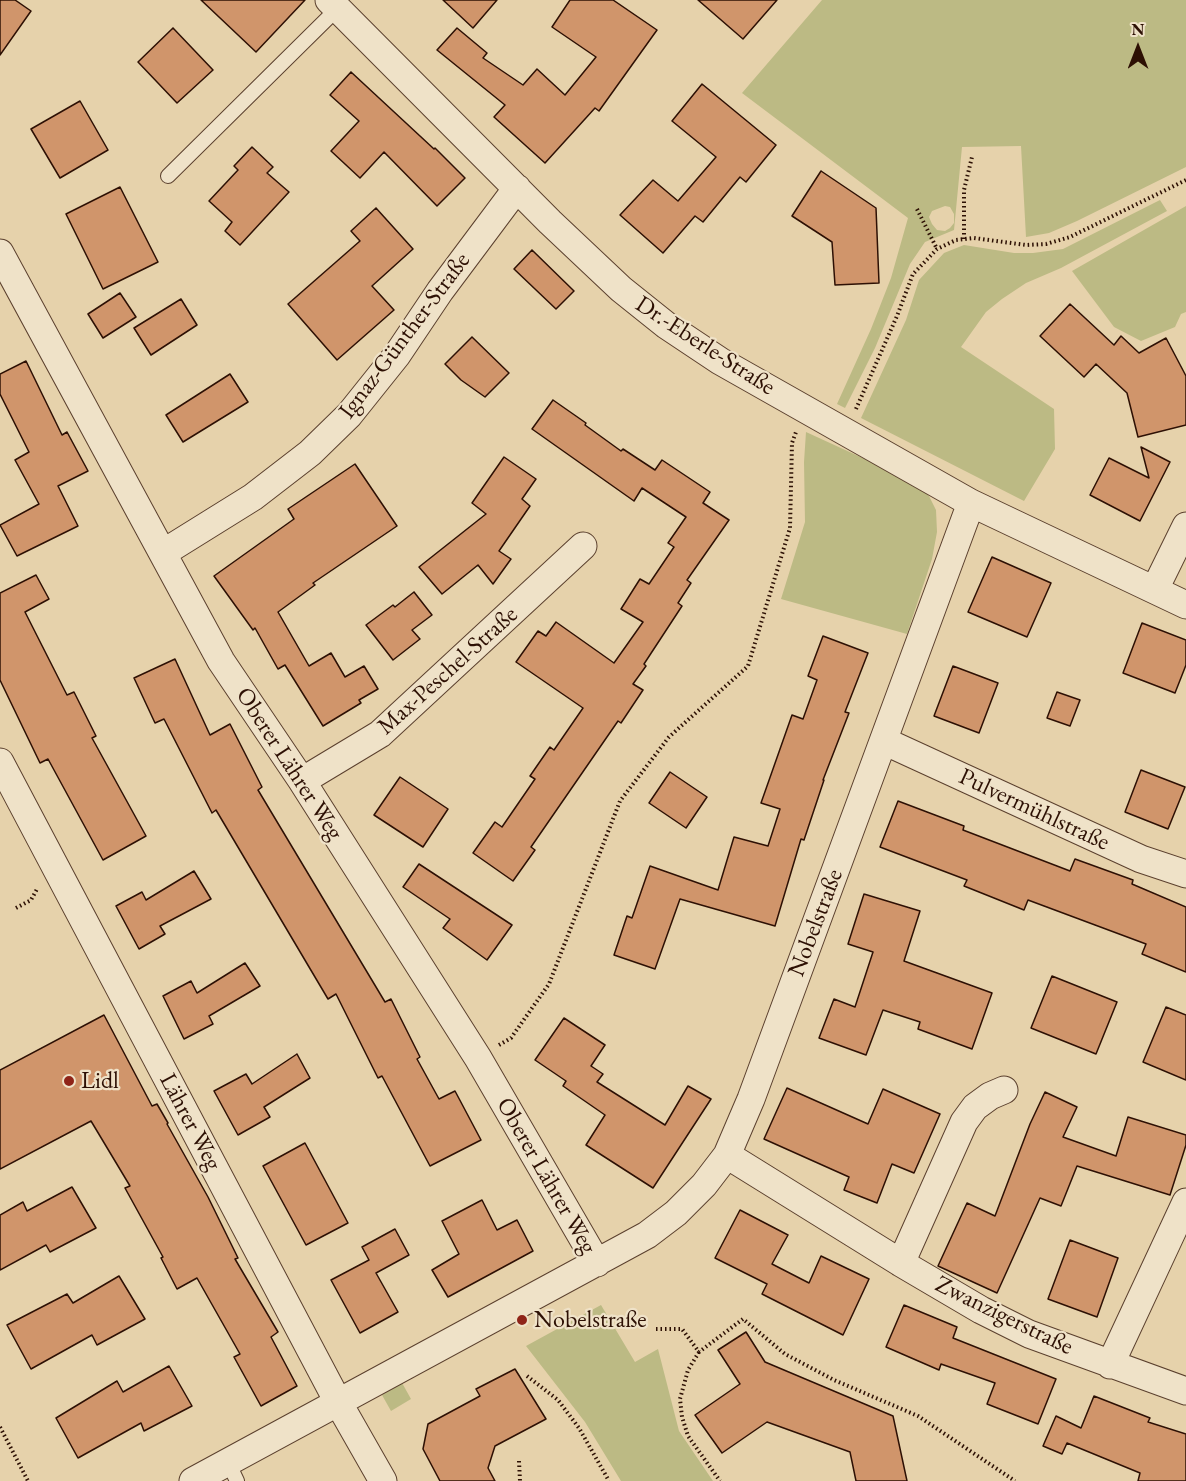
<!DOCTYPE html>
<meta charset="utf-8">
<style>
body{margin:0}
#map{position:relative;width:1186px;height:1481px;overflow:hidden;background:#e6d2ab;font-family:"EB Garamond",serif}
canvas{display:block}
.north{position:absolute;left:1108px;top:18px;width:60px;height:60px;-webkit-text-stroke:4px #efe2c8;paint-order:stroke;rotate:0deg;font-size:16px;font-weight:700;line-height:24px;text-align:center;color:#2d1004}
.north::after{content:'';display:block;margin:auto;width:21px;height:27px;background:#2d1004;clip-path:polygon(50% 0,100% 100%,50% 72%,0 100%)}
</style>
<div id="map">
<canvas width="1186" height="1481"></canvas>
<div class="north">N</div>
</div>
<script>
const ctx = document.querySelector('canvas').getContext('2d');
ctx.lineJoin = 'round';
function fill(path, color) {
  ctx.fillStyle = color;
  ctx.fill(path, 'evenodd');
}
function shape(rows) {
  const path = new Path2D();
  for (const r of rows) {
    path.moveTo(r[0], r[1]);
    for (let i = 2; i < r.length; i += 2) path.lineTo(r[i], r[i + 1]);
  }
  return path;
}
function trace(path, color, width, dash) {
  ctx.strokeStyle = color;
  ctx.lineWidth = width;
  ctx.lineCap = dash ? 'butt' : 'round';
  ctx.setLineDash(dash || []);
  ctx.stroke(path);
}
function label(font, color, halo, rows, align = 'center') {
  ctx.font = font + ' "EB Garamond",serif';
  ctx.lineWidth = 4.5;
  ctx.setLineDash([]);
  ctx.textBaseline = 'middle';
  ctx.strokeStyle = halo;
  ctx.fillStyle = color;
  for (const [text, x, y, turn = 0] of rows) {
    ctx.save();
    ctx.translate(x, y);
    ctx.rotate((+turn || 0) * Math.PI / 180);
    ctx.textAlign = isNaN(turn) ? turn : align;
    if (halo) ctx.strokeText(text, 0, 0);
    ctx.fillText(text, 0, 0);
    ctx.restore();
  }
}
fill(shape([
 [822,0,1186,0,1186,167,1077,221,1049,233,1026,237,1021,146,962,147,954,230,925,242,910,264,875,348,845,408,837,404,871,329,891,278,908,218,742,93],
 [945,206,950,207,954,214,954,223,950,228,945,231,937,230,932,224,929,217,932,211],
 [1160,200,1167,211,1061,268,1026,283,1002,299,986,312,961,347,1054,409,1055,449,1024,501,861,418,906,320,919,280,944,253,964,245,1014,253,1033,253,1063,249],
 [1186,206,1186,312,1181,314,1175,327,1141,341,1114,327,1072,271],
 [806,432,915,482,929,496,936,510,937,532,932,559,907,634,781,599,805,522,804,462],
 [601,1305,635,1362,658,1349,679,1431,713,1481,621,1481,585,1422,526,1346],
 [401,1381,411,1399,391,1411,382,1395]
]), '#bcba84');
const building = shape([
 [0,0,15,0,31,11,0,55,0,0],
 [201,0,305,0,256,52,201,0],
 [443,0,497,0,473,28,443,0],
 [570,0,613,0,657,30,599,111,595,108,545,163,494,117,505,105,437,50,457,28,487,53,483,58,523,85,537,69,565,95,596,57,552,27,570,0],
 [698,0,777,0,743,39,698,0],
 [173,28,213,70,177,103,138,62,173,28],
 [351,72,434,149,435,148,465,178,437,206,384,152,360,178,331,151,359,121,330,95,351,72],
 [702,84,776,145,746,182,740,177,703,222,695,216,663,253,620,215,653,180,678,201,716,157,672,121,702,84],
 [80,101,108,150,60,178,31,129,80,101],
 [252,147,273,167,267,173,289,192,240,245,225,231,232,222,209,201,238,170,234,166,252,147],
 [821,171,876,208,879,283,835,285,832,242,792,216,821,171],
 [120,187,158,262,103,289,66,214,120,187],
 [376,208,413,249,372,286,394,310,337,360,288,304,360,241,351,231,376,208],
 [532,250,574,291,556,309,514,269,532,250],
 [120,293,136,317,103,338,88,314,120,293],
 [181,299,197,325,151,355,134,328,181,299],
 [1070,304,1114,345,1121,336,1139,353,1166,338,1186,376,1186,425,1138,437,1127,393,1096,364,1084,377,1040,336,1070,304],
 [472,337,509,373,485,397,461,380,445,364,472,337],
 [26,361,62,435,67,432,88,471,58,486,78,526,17,556,0,525,39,504,15,460,29,452,0,394,0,374,26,361],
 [230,374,248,402,183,442,166,415,230,374],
 [553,400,586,423,585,425,621,451,623,449,655,470,662,460,710,492,703,503,729,520,687,580,691,583,678,603,682,606,644,664,646,666,633,684,643,690,621,723,618,721,531,847,535,850,513,881,473,853,495,822,502,827,535,779,530,776,550,747,554,750,583,708,516,662,538,631,546,636,556,622,614,663,643,622,621,609,640,579,649,584,674,547,668,543,686,517,642,488,634,501,532,429,553,400],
 [1141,447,1170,462,1140,521,1090,495,1109,458,1149,478,1141,447],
 [504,457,536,479,522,499,530,506,499,551,511,559,493,584,478,565,442,594,419,567,486,514,472,503,504,457],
 [355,464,397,526,313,583,315,585,278,612,309,666,331,653,345,677,364,666,378,689,359,700,361,703,323,726,285,665,278,669,255,628,253,630,214,576,294,519,288,509,355,464],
 [992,557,1051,583,1027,637,968,612,992,557],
 [36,575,49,599,25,612,67,695,74,692,96,736,92,738,146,836,103,860,48,759,40,763,0,680,0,593,36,575],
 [414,592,432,615,412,630,420,639,393,660,366,625,393,605,395,607,414,592],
 [1142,623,1186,640,1186,665,1175,693,1123,673,1142,623],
 [823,636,868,653,845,712,849,713,823,780,824,780,804,840,801,839,775,926,680,899,655,969,614,955,627,916,632,918,650,866,718,890,734,837,768,846,780,809,761,803,792,715,803,719,817,680,808,676,823,636],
 [175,659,210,735,230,724,262,787,258,790,385,1002,391,999,420,1057,417,1059,439,1099,455,1091,481,1140,430,1166,382,1076,378,1078,336,994,328,999,216,810,212,813,164,719,155,723,134,678,175,659],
 [953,666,998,683,979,733,934,716,953,666],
 [1057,692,1080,700,1070,726,1047,718,1057,692],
 [1141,770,1185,787,1168,829,1125,812,1141,770],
 [670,772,707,797,686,828,649,803,670,772],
 [400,777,448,809,423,847,374,815,400,777],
 [898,801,964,826,963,830,1070,871,1075,859,1133,880,1132,884,1186,907,1186,972,1142,954,1146,944,1028,900,1024,910,964,886,967,880,880,847,898,801],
 [419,864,512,925,487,960,443,928,450,919,403,887,419,864],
 [194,871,211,899,160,926,165,934,139,949,116,906,142,892,146,900,194,871],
 [864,894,920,911,904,961,992,993,972,1049,918,1029,920,1022,883,1010,866,1055,819,1038,834,999,855,1007,873,952,848,944,864,894],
 [245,963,260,986,209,1016,213,1024,184,1039,163,996,191,981,197,993,245,963],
 [1052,976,1117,1002,1096,1054,1031,1028,1052,976],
 [1166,1007,1186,1015,1186,1080,1143,1062,1166,1007],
 [104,1015,152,1106,157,1104,168,1123,167,1124,208,1197,238,1258,235,1259,278,1332,271,1337,297,1386,261,1406,234,1357,240,1354,197,1278,177,1289,161,1258,163,1257,125,1188,130,1186,91,1121,0,1169,0,1070,104,1015],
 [564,1018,605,1045,591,1066,603,1074,597,1082,665,1125,688,1086,711,1099,653,1188,586,1145,605,1115,563,1086,566,1081,535,1060,564,1018],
 [297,1054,310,1078,264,1107,270,1117,238,1135,214,1091,246,1074,252,1084,297,1054],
 [787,1088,868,1124,883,1089,940,1114,914,1173,892,1164,877,1203,844,1190,849,1177,764,1139,787,1088],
 [1045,1092,1077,1107,1063,1137,1116,1156,1128,1117,1186,1135,1186,1145,1170,1195,1077,1166,1061,1206,1040,1198,997,1293,938,1266,967,1203,995,1216,1030,1124,1045,1092],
 [305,1143,348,1223,306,1245,263,1166,305,1143],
 [72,1187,96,1228,50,1252,46,1245,0,1270,0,1215,23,1202,27,1211,72,1187],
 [482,1200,497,1230,517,1220,533,1251,448,1297,432,1270,459,1254,442,1221,482,1200],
 [740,1210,788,1235,772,1264,809,1283,821,1256,869,1279,843,1335,762,1294,767,1284,715,1258,740,1210],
 [395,1229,409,1255,376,1273,398,1312,360,1333,331,1280,369,1260,362,1247,395,1229],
 [1070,1240,1118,1258,1097,1317,1048,1299,1070,1240],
 [119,1276,145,1319,97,1345,92,1335,31,1369,7,1325,67,1294,73,1303,119,1276],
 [904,1305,957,1327,953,1338,1056,1379,1038,1424,987,1404,995,1383,941,1364,939,1370,886,1347,904,1305],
 [746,1332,765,1362,893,1416,907,1481,856,1481,850,1452,767,1422,722,1453,695,1415,740,1384,718,1350,746,1332],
 [169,1366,192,1406,144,1431,141,1423,78,1458,56,1418,117,1381,123,1392,169,1366],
 [515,1369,546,1419,495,1446,488,1468,495,1481,440,1481,423,1449,428,1424,480,1396,476,1389,515,1369],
 [1094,1396,1150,1418,1148,1422,1186,1434,1186,1481,1138,1481,1140,1473,1067,1443,1062,1454,1043,1446,1056,1416,1081,1428,1094,1396]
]);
fill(building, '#d0956b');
trace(building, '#2d1004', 1.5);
const service = shape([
 [168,176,338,8],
 [228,1462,237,1481]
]);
const minor = shape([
 [329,0,550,222,621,289,666,325,720,361,971,503,1186,605],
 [0,253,221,661,302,781,478,1058,597,1263],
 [163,553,253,497,310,453,349,415,397,355,440,291,517,188],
 [1155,589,1186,526],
 [884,741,1141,859,1186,874],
 [0,762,338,1402,383,1481],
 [302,781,380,734,583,546],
 [727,1155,901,1263,981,1310,1029,1334,1186,1391],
 [901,1263,964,1122,975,1107,990,1096,1004,1090],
 [1110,1365,1186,1202],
 [193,1481,647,1235,676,1213,704,1185,727,1155,751,1099,971,503]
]);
trace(service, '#5b402e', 16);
trace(minor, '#5b402e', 29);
trace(shape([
 [917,209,937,249],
 [964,239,964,190,972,157],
 [856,409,897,316,913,274,937,249,956,240,974,238,1026,245,1046,244,1070,237,1186,180],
 [16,908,31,900,37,889],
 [499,1045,511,1038,549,984,620,801,669,737,748,666,790,528,792,443,796,432],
 [656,1329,682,1329,699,1352,743,1319,785,1354,834,1380,918,1416,1015,1481],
 [699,1352,688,1370,680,1399,682,1417,688,1436,720,1481],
 [527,1376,558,1400,579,1428,609,1481],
 [0,1427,28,1481],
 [519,1461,520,1481]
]), '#2d1004', 4, [1.5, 3]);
trace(service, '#efe2c8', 14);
trace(minor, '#efe2c8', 27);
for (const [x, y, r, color] of [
 [69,1081,6,"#8f2418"],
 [522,1320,6,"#8f2418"]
]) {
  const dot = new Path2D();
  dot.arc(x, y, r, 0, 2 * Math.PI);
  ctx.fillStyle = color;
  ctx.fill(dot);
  trace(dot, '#efe2c8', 2);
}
label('24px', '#2d1004', '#efe2c8', [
 ["Ignaz-Günther-Straße",405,336,-53],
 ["Dr.-Eberle-Straße",705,346,33],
 ["Max-Peschel-Straße",448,671,-42],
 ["Oberer Lährer Weg",289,764,57],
 ["Pulvermühlstraße",1034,810,25],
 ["Nobelstraße",816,923,-69],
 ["Lährer Weg",190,1122,62],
 ["Oberer Lährer Weg",546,1176,60],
 ["Zwanzigerstraße",1004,1316,26]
]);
label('24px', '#2d1004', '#efe2c8', [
 ["Lidl",81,1081],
 ["Nobelstraße",534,1320]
], 'left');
</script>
